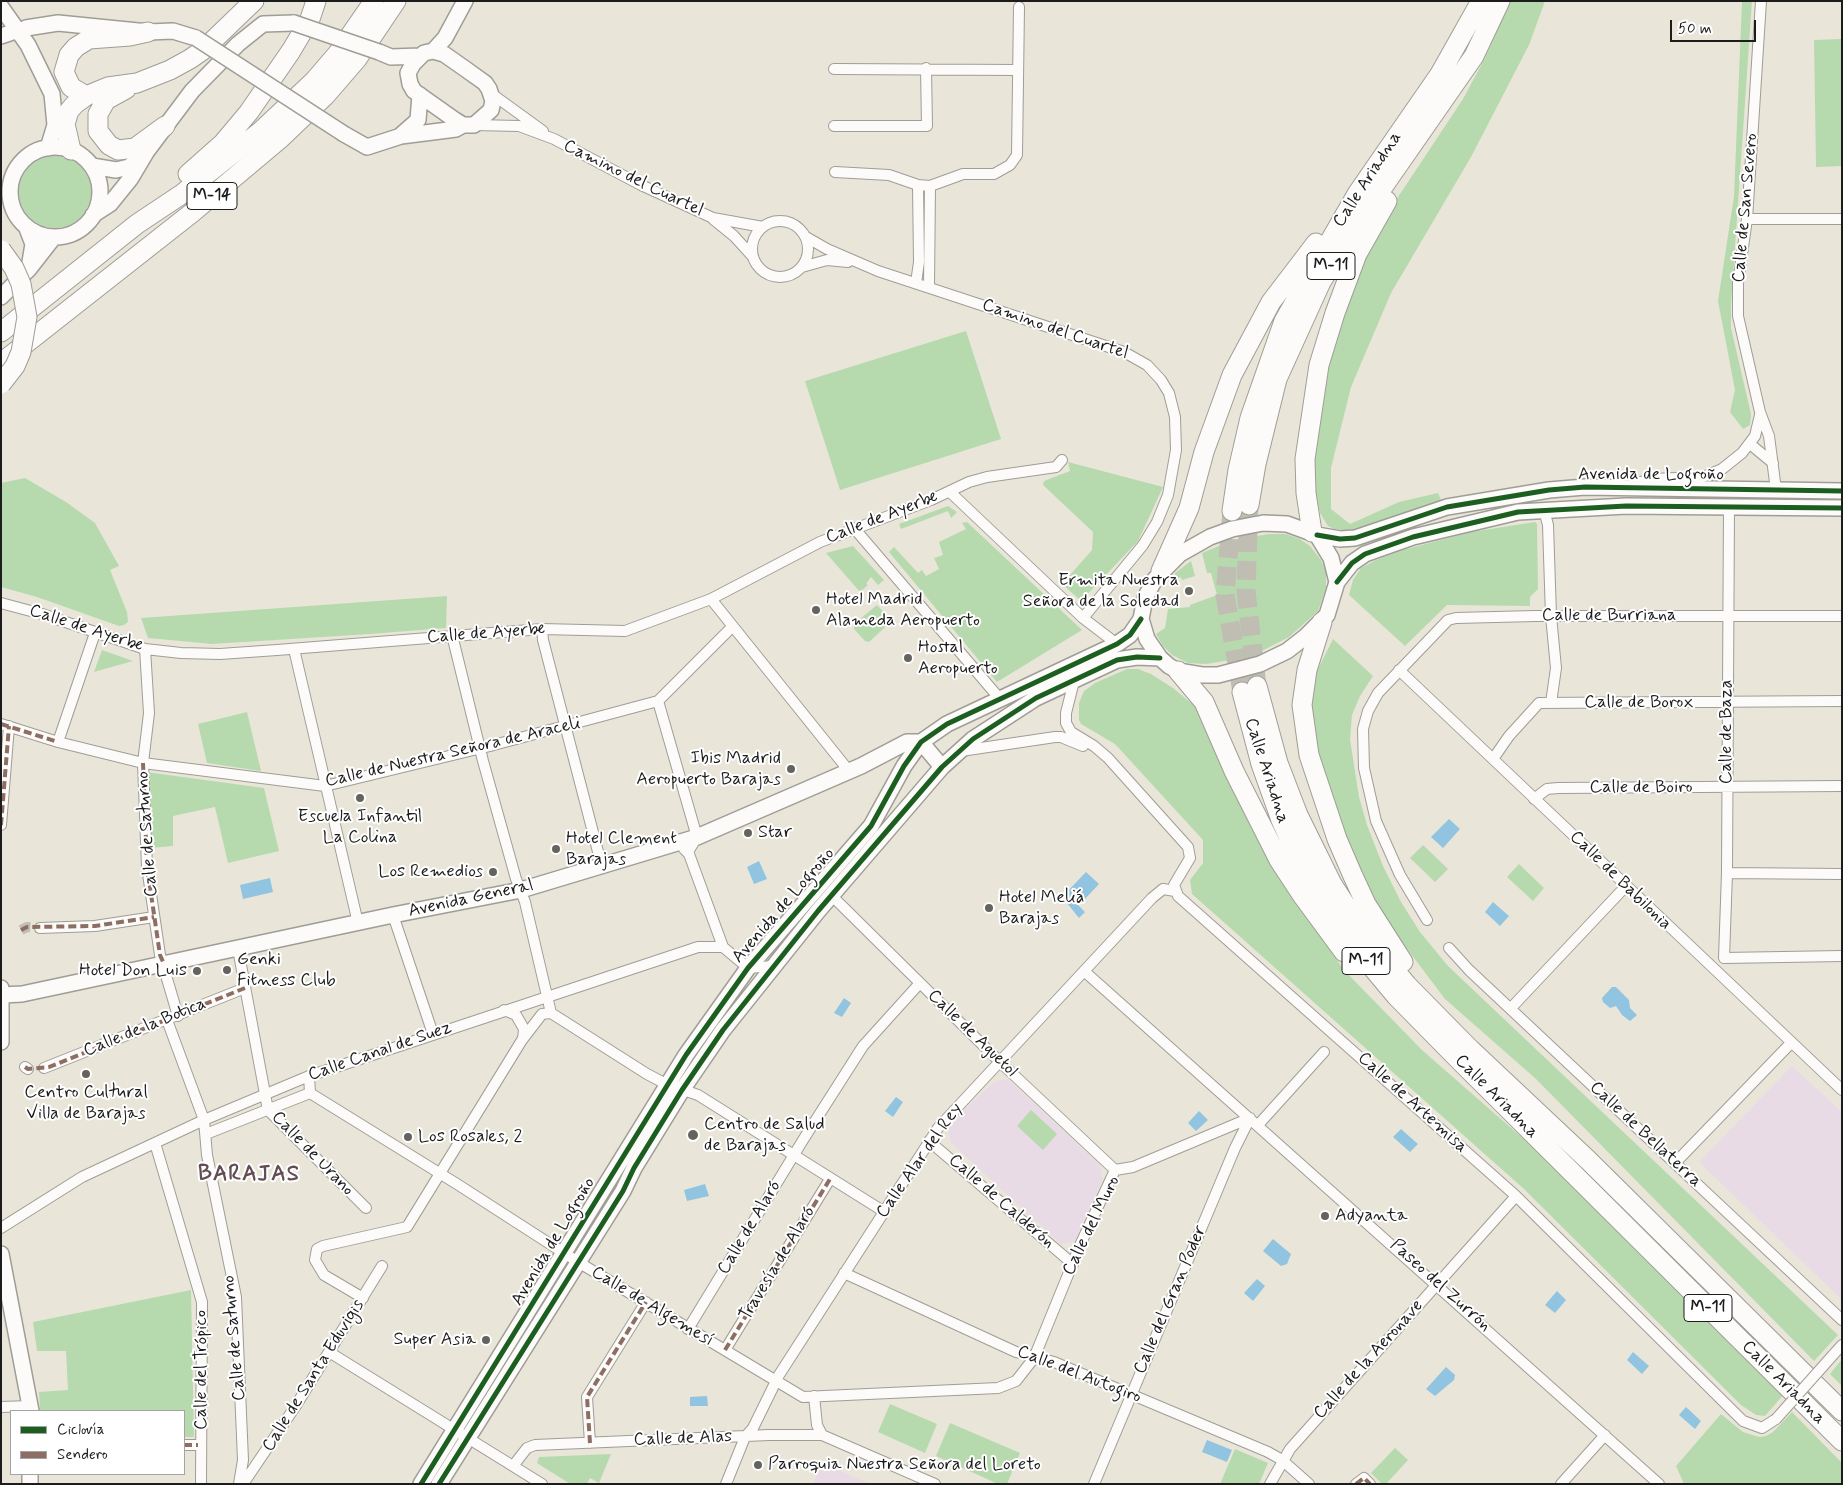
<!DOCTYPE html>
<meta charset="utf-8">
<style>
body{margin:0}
#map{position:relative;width:1843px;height:1485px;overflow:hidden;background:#e9e6d9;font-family:Mynerve,sans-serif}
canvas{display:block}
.frame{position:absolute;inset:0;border:2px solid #1c1c1c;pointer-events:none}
.legend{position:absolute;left:10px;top:1410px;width:175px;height:65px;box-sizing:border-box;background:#fff;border:1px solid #a4a4a4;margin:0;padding:6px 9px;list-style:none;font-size:15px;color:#1c1c1c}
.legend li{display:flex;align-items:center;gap:10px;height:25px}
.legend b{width:25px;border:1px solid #a4a4a4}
.scale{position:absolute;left:1670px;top:20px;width:86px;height:22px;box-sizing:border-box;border:2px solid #1c1c1c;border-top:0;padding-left:6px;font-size:15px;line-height:18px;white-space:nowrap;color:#1c1c1c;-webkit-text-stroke:4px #fff;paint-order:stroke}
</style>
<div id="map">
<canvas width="1843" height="1485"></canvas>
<div class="frame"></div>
<ul class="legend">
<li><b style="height:6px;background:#1b5e20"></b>Ciclovía</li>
<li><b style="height:6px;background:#8d6e63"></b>Sendero</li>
</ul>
<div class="scale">50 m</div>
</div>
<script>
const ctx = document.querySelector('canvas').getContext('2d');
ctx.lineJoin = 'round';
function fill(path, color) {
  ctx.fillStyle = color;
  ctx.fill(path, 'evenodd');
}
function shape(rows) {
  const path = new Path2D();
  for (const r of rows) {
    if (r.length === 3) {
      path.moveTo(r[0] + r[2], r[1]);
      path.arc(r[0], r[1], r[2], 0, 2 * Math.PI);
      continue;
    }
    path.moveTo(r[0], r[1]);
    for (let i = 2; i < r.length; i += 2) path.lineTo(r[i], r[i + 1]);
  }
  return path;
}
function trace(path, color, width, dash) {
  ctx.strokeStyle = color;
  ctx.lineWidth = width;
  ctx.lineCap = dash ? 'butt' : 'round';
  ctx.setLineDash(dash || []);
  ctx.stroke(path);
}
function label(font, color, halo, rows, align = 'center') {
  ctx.font = font + ' Mynerve,sans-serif';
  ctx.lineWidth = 4;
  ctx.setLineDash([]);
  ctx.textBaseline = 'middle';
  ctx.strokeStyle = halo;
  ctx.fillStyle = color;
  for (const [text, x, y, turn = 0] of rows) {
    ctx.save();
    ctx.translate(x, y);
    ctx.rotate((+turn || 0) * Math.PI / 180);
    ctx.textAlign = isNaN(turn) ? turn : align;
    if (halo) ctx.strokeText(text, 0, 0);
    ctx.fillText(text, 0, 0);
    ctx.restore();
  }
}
fill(shape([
 [1792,1066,1842,1112,1842,1300,1699,1162],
 [1008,1079,1100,1165,1103,1180,1074,1242,1061,1244,951,1143,947,1126,995,1081],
 [822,1463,871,1484,813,1484]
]), '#e9dbe5');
fill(shape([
 [1510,1,1545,1,1529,45,1471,157,1391,293,1351,387,1331,468,1331,509,1350,524,1399,502,1438,493,1441,500,1351,531,1334,529,1328,526,1320,513,1311,476,1325,367,1357,270,1396,200,1463,99,1485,58],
 [1742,1,1752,1,1731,305,1731,328,1751,414,1750,425,1743,429,1730,412,1735,390,1718,301,1734,196],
 [1842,39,1842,166,1816,167,1814,40],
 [55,192,36],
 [966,331,1001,439,840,490,805,381],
 [1068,462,1163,487,1138,541,1081,601,1062,584,1092,550,1093,532,1043,485,1044,481,1070,471],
 [25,478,66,502,95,523,119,566,110,570,127,612,128,622,124,625,119,626,37,597,1,587,1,483],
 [948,506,957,512,951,518,948,511,901,529,899,524],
 [967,522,1082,630,997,682,889,552,894,547,918,573,922,570,926,576,939,569,934,558,943,555,939,542,966,529,962,523],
 [1535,522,1537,524,1538,589,1530,597,1530,606,1447,605,1405,646,1349,595,1353,580,1361,568,1376,560,1403,550,1471,532],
 [1269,534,1286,534,1300,539,1310,546,1321,560,1326,572,1326,588,1318,611,1289,637,1250,657,1206,664,1188,663,1172,655,1163,646,1156,634,1165,628,1168,609,1190,607,1190,605,1217,595,1211,573,1207,573,1202,553,1233,540],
 [853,546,884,580,878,585,871,577,866,584,868,585,860,592,826,553],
 [1191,561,1195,576,1182,580,1181,577,1176,579,1175,573],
 [447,596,446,628,370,634,212,644,148,638,141,618],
 [877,605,892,621,869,642,865,641,854,629,854,624],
 [1333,639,1373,676,1360,696,1352,715,1350,739,1359,797,1367,825,1383,866,1401,902,1420,932,1448,966,1838,1335,1814,1361,1536,1079,1445,999,1383,917,1359,869,1330,795,1315,743,1311,699,1315,675],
 [102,650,133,661,94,672],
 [1127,669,1138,669,1151,674,1173,688,1196,707,1258,841,1343,969,1422,1050,1550,1162,1785,1393,1765,1416,1756,1415,1741,1405,1524,1189,1192,894,1190,880,1203,863,1203,840,1115,744,1081,724,1079,720,1079,703,1084,691,1095,683],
 [247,712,261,771,207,763,198,724],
 [146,772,264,788,279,851,228,863,215,807,173,816,173,846,150,848],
 [1423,845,1448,869,1435,882,1410,858],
 [1519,864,1544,888,1533,901,1507,877],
 [1031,1110,1057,1134,1043,1150,1017,1126],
 [191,1290,194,1437,184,1437,184,1411,40,1411,39,1392,68,1390,66,1351,37,1351,33,1322],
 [1842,1359,1842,1386,1830,1374],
 [890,1404,937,1424,925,1453,878,1432],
 [1792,1412,1842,1463,1842,1484,1684,1484,1676,1466,1721,1414,1743,1432,1759,1437,1766,1436,1773,1432],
 [950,1423,1020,1453,1007,1484,998,1484,936,1456],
 [1395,1448,1408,1460,1386,1484,1382,1484,1371,1473],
 [1235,1449,1268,1463,1259,1484,1220,1484],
 [611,1454,599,1483,590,1478,587,1484,570,1484,537,1463,539,1457]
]), '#b6daae');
fill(shape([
 [1449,819,1460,829,1443,848,1431,837],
 [759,861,767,879,754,884,747,867],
 [1086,872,1099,884,1084,900,1077,900,1075,902,1085,912,1079,918,1062,897],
 [270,878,273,892,243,899,240,885],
 [1493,902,1509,916,1500,926,1485,912],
 [1612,987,1616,987,1629,1000,1630,1008,1637,1015,1630,1021,1622,1015,1616,1006,1610,1008,1603,1002,1602,998],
 [844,998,851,1003,842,1017,834,1013],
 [896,1097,903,1102,893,1117,885,1111],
 [1199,1111,1208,1120,1196,1131,1188,1123],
 [1401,1129,1418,1144,1410,1152,1393,1137],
 [705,1184,709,1196,687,1201,684,1190],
 [1273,1239,1291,1254,1287,1264,1281,1266,1263,1251],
 [1257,1279,1265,1286,1253,1301,1244,1293],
 [1557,1291,1566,1300,1555,1313,1545,1305],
 [1633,1352,1649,1366,1642,1374,1627,1360],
 [1446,1367,1455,1375,1454,1380,1435,1396,1426,1389],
 [707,1396,708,1406,690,1406,690,1397],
 [1686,1407,1701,1421,1695,1429,1679,1415],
 [1207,1440,1232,1450,1227,1462,1202,1452]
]), '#90c4e0');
trace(shape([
 [21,930,27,927,40,928]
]), '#c0beb3', 10, [10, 5]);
trace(shape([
 [1249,505,1246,591,1257,686],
 [1232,511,1225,595,1242,692]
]), '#c0beb3', 19, [19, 9]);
const street = shape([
 [1761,1,1747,219,1738,283,1738,316,1760,412,1769,436,1776,490],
 [834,69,1018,70],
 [492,94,543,131],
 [474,125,519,126,554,139,641,185,713,218,763,227],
 [834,126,927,126,926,68],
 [835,172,889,175,918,185,930,186,963,174,994,174,1010,165,1017,155,1019,7],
 [713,219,734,236,753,257],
 [1747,219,1842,219],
 [780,249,28],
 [806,237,827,249,878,271,1124,352,1147,365,1161,380,1169,393,1175,417,1176,450,1168,495,1157,522,1143,545,1083,618],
 [802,267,827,260,848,262],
 [916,283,919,262,918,185],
 [929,287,930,186],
 [1750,444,1773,463],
 [1633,484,1652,479,1703,477,1722,469,1742,453,1755,436,1760,415],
 [950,492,1083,618,1117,644],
 [1544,510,1548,525,1551,616,1556,668,1551,703],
 [854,528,1000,699],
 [711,599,849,771],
 [1,603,42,614,145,649,181,653,220,654,277,650,542,629,625,631,711,599,820,542,931,500,969,482,987,477,1056,467,1062,460],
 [542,629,543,640,602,867],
 [452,635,483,761,516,879,525,902,551,1013,647,1074,666,1084,698,1095,883,1211],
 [145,649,149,713,143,763,147,867,160,955,178,1016],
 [294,649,358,923],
 [1399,670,1842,1090],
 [1074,681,1066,713,1066,723,1071,732,1094,746,1108,758,1188,847,1190,858,1174,885,1178,896,1516,1196,1743,1421,1762,1428,1776,1419],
 [658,701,697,837,688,852],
 [1,724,58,742,143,763,325,786,490,746,658,701,732,627],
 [58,742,95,633],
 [961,751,1055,737,1061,737,1083,746],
 [1493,759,1509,736,1539,703,1842,701],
 [1534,799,1547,789,1558,788,1842,786],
 [1,825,9,726],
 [684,849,689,854,723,947],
 [1727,873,1842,874],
 [831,895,999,1061,1115,1170],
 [393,915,433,1034],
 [1427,920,1400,875,1376,821,1364,768,1363,729,1368,711,1378,693,1448,620,1456,618,1535,616,1842,616],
 [40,928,95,926,154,917],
 [1449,948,1469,970,1842,1320],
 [238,949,268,1110,366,1208],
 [1724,958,1727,873,1729,506],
 [1724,958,1842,956],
 [1084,971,1659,1484],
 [1511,1008,1626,886],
 [504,1010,516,1015,524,1029,523,1039],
 [167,1020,204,1120,207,1155,236,1297,243,1460,239,1484],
 [25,1067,28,1069],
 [44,1068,245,988],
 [309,1076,310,1093,457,1184,578,1262,803,1397,998,1388,1016,1381,1034,1358,1081,1243,1115,1170],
 [1258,1125,1324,1052],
 [206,1134,310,1093],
 [929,1141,1073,1264],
 [155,1143,202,1302,201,1484],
 [1675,1163,1791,1043],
 [1115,1170,1133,1167,1250,1118],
 [1,1228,82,1177,204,1120,309,1076,698,947,723,947,748,968,773,966],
 [844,1273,1016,1352,1054,1362,1268,1452,1282,1460,1309,1484],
 [363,1298,324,1275,315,1260,317,1249,323,1246,407,1227,522,1040,542,1014,551,1013],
 [688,1329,803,1140,863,1046,920,983],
 [725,1350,830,1179],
 [329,1352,542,1484],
 [1833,1355,1842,1345],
 [814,1396,817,1425,822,1435],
 [1,1407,30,1406],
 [590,1443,587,1397,646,1302],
 [184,1445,198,1445],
 [513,1466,527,1448,535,1445,769,1435,822,1435,935,1484],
 [243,1484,295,1407,382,1266],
 [726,1484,745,1437,753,1428,779,1375,938,1128,1152,898,1163,889,1175,891],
 [1094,1484,1235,1148,1250,1118],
 [1270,1484,1290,1449,1516,1196],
 [1356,1484,1364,1478,1370,1484],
 [1561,1484,1605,1435]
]);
const secondary = shape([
 [1,7,28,45,52,94,55,125,48,148],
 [26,28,58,23,148,32,173,31,196,38],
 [1,36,10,33],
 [433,51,444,54,464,68,485,83,489,89,493,101,491,110,474,125,463,125,455,120,414,91,410,84,408,73,413,64,424,53,433,51],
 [433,51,445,38,465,1],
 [379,52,391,57,420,56],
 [344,134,367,147,401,136,456,129,463,125],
 [401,135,418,120,420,95],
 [55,192,45],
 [92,166,116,170,129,167,141,157],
 [93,215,110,204,131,178,147,151,192,91,238,44,263,24,294,23],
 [26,226,33,244,29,268],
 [1,297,29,269,54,237],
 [1263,523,1287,524,1317,535,1331,558,1337,582,1327,615,1305,637,1287,651,1260,664,1218,675,1202,675,1178,671,1169,666,1160,658,1147,639,1141,619,1145,598,1155,579,1180,554,1210,537,1232,529,1263,523],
 [1317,535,1340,539,1355,538,1447,507,1549,490,1585,487,1842,491],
 [1337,582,1352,563,1365,554,1413,537,1518,512,1626,506,1842,508],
 [921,742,942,767],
 [1,988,1,1042],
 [2,995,22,994,393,915,521,890,697,837,861,766,907,742,921,742],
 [1,1254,31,1411],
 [30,1484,30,1474],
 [421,1484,686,1055,748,968,871,826,904,766,921,742,947,724,1117,644,1130,635,1141,619],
 [439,1484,623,1191,634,1168,682,1090,723,1030,818,911,942,767,973,739,1036,698,1117,660,1137,657,1160,658]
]);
const highway = shape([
 [126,89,106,100,98,114,98,131,109,145,118,150,135,148,165,126],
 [86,96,71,87,64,72,69,55,76,47,89,39,130,36,148,32],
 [71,150,65,124,69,111,75,104,86,96,108,87,137,83,170,70,190,59,203,50,254,1],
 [188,174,223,143,249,112,291,51,310,19,316,1],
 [1,332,137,224,182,194,261,131,314,81,338,53,374,1],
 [1,363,193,212,281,138,325,96,357,59,396,1],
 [1249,505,1256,464,1277,379,1321,282,1353,230,1474,56,1500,1],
 [1232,511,1238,470,1250,418,1284,321,1357,194,1440,74,1481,1],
 [1312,532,1306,493,1305,459,1319,365,1335,313,1357,254,1387,201],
 [1161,571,1189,508,1204,452,1232,375,1271,302,1316,243],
 [1322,622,1307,670,1302,705,1309,755,1337,839,1353,876,1366,904,1403,962],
 [1178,671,1204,702,1234,771,1279,860,1302,895,1344,952],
 [1257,686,1278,763,1298,815,1332,884,1350,912,1379,951,1407,985,1470,1049,1588,1160,1842,1411],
 [1242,692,1261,764,1281,820,1296,853,1316,890,1366,960,1396,996,1460,1061,1842,1441]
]);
trace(street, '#9f9d96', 12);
trace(secondary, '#9f9d96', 18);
trace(highway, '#9f9d96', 21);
trace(street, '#fcfbf9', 10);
trace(secondary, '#fcfbf9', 15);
trace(highway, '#fcfbf9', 19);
const streetBridge = shape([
 [1776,1419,1833,1355]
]);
const secondaryBridge = shape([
 [294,23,379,52],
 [196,38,344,134]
]);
const highwayBridge = shape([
 [1,250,14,268,21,284,27,317,21,352,15,366,1,384]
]);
trace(streetBridge, '#9f9d96', 12, []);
trace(secondaryBridge, '#9f9d96', 18, []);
trace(highwayBridge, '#9f9d96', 21, []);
trace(streetBridge, '#fcfbf9', 10);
trace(secondaryBridge, '#fcfbf9', 15);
trace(highwayBridge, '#fcfbf9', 19);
trace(shape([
 [1,724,58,742],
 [143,763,147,867,160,955,164,964],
 [1,825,9,726],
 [21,930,27,927,95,926,154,917],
 [25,1067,28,1069,49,1067,245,988],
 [725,1350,830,1179],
 [590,1443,587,1397,646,1302],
 [184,1445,198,1445],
 [1356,1484,1364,1478,1370,1484]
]), '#8d6e63', 4, [8, 4]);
trace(shape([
 [1317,535,1340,539,1355,538,1447,507,1549,490,1585,487,1842,491],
 [1337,582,1352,563,1365,554,1413,537,1518,512,1626,506,1842,508],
 [421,1484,686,1055,748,968,871,826,904,766,921,742,947,724,1117,644,1130,635,1141,619],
 [439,1484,623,1191,634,1168,682,1090,723,1030,818,911,942,767,973,739,1036,698,1117,660,1137,657,1160,658]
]), '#1b5e20', 5);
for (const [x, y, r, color] of [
 [1189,591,5,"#64635e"],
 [816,610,5,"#64635e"],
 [908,658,5,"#64635e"],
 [791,769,5,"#64635e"],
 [360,798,5,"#64635e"],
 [748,833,5,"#64635e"],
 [556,849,5,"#64635e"],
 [493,872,5,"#64635e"],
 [989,908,5,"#64635e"],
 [227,970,5,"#64635e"],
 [197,971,5,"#64635e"],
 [86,1074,5,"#64635e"],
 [693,1135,6,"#64635e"],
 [408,1137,5,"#64635e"],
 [1325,1216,5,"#64635e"],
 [486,1340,5,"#64635e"],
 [758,1465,5,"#64635e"]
]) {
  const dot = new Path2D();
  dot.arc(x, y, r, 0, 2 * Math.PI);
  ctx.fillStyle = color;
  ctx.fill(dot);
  trace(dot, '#fff', 2);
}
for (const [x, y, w] of [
 [212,196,50],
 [1331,266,48],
 [1366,961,48],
 [1708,1308,48]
]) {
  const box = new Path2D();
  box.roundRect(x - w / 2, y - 13.5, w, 27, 4);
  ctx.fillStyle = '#fff';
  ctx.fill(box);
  trace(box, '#1c1c1c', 1);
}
label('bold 16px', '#1c1c1c', null, [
 ["M-14",212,196],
 ["M-11",1331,266],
 ["M-11",1366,961],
 ["M-11",1708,1308]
]);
label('18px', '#1c1c1c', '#fff', [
 ["Camino del Cuartel",633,179,26],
 ["Calle Ariadna",1368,180,-57],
 ["Calle de San Severo",1746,208,-85],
 ["Camino del Cuartel",1055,330,19],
 ["Avenida de Logroño",1651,475],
 ["Calle de Ayerbe",882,518,-21],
 ["Calle de Burriana",1609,616],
 ["Calle de Ayerbe",86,629,18],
 ["Calle de Ayerbe",486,634,-4],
 ["Calle de Borox",1639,703],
 ["Calle de Baza",1727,732,-90],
 ["Calle de Nuestra Señora de Araceli",453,753,-13],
 ["Calle Ariadna",1266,771,72],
 ["Calle de Boiro",1641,788],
 ["Calle de Saturno",148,834,-94],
 ["Calle de Babilonia",1620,881,44],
 ["Avenida General",471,899,-12],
 ["Avenida de Logroño",784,906,-49],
 ["Calle de la Botica",145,1028,-22],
 ["Calle de Aguetol",972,1034,44],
 ["Calle Canal de Suez",380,1052,-19],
 ["Calle Ariadna",1496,1097,45],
 ["Calle de Artemisa",1412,1103,42],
 ["Calle de Bellaterra",1645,1135,43],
 ["Calle de Urano",312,1154,46],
 ["Calle Alar del Rey",920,1161,-55],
 ["Calle de Calderón",1001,1202,41],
 ["Calle del Muro",1092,1226,-64],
 ["Calle de Alaró",750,1228,-59],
 ["Avenida de Logroño",554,1242,-59],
 ["Travesía de Alaró",778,1264,-59],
 ["Paseo del Zurrón",1440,1286,42],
 ["Calle del Gran Poder",1171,1300,-67],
 ["Calle de Algemesí",652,1307,31],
 ["Calle de Saturno",235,1338,-95],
 ["Calle de la Aeronave",1369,1360,-48],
 ["Calle del Trópico",202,1370,-90],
 ["Calle del Autogiro",1079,1375,21],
 ["Calle de Santa Eduvigis",314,1376,-58],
 ["Calle Ariadna",1783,1383,45],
 ["Calle de Alas",683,1439,-2]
]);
label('18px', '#1c1c1c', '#fff', [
 ["Ermita Nuestra",1179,581,"right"],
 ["Señora de la Soledad",1179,602,"right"],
 ["Hotel Madrid",826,600],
 ["Alameda Aeropuerto",826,621],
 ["Hostal",918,648],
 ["Aeropuerto",918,669],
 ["Ibis Madrid",781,759,"right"],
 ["Aeropuerto Barajas",781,780,"right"],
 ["Escuela Infantil",360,817,"center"],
 ["La Colina",360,838,"center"],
 ["Star",758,833],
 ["Hotel Clement",566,839],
 ["Barajas",566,860],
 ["Los Remedios",483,872,"right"],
 ["Hotel Meliá",999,898],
 ["Barajas",999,919],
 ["Genki",237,960],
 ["Fitness Club",237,981],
 ["Hotel Don Luis",187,971,"right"],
 ["Centro Cultural",86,1093,"center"],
 ["Villa de Barajas",86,1114,"center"],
 ["Centro de Salud",704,1125],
 ["de Barajas",704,1146],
 ["Los Rosales, 2",418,1137],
 ["Adyanta",1335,1216],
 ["Super Asia",476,1340,"right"],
 ["Parroquia Nuestra Señora del Loreto",768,1465]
], 'left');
ctx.letterSpacing = '1px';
label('bold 22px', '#644c54', '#fff', [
 ["BARAJAS",249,1175]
]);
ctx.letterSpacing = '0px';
</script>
